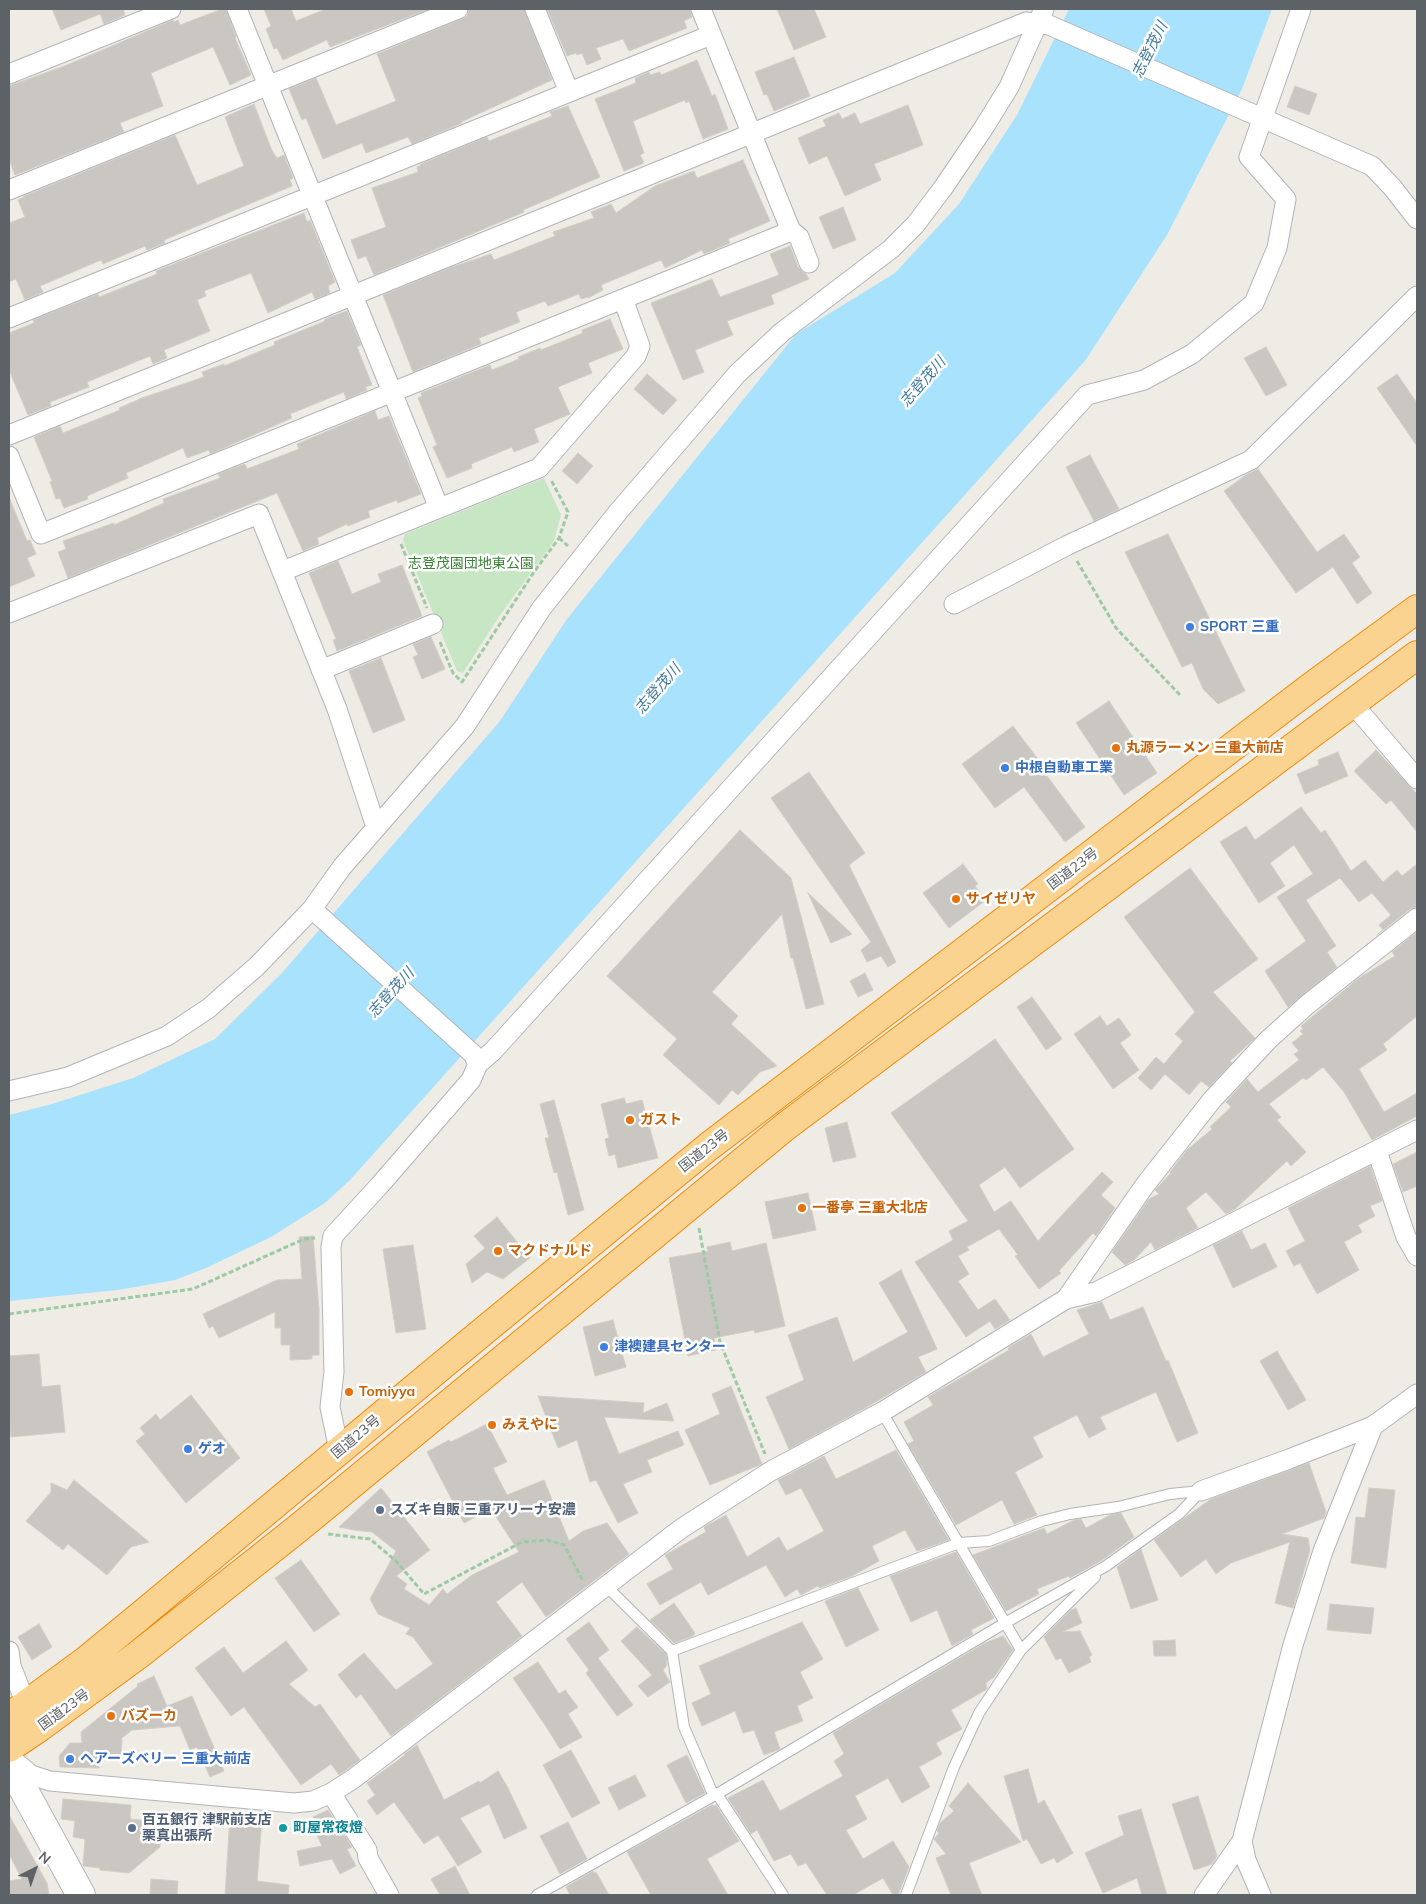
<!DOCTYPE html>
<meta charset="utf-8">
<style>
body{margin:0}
#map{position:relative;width:1426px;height:1904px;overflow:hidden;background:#efece6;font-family:Mulish,sans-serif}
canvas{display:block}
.frame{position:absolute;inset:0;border:10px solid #5d6266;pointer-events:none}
.north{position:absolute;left:10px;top:1844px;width:50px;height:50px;-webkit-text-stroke:4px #fff;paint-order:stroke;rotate:41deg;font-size:14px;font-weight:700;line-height:20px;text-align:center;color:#5d6266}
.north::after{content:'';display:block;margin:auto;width:18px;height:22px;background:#5d6266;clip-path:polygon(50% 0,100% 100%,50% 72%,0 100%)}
</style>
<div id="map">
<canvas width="1426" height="1904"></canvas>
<div class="frame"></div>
<div class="north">N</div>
</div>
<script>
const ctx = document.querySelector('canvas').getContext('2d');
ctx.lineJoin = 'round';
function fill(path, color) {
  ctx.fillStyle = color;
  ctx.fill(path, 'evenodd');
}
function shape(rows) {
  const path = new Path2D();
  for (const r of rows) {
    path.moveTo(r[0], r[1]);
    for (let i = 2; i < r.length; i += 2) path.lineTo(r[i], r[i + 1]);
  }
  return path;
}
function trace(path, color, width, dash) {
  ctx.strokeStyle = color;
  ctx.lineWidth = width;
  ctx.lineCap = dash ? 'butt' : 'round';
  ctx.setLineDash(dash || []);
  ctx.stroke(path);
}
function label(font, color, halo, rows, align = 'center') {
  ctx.font = font + ' Mulish,"Noto Sans JP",sans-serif';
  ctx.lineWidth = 5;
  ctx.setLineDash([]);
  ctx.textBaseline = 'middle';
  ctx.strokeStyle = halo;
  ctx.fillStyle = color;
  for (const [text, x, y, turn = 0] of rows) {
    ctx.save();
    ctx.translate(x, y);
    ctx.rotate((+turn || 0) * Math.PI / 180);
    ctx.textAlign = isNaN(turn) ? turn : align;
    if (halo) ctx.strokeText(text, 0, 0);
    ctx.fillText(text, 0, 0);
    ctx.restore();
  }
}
fill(shape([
 [544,478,561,515,554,541,498,618,463,673,457,671,403,540,405,534]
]), '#c7e6c3');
fill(shape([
 [1069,9,1272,9,1242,89,1167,235,1085,361,350,1180,325,1203,271,1237,206,1268,175,1280,118,1290,9,1301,9,1115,52,1104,133,1078,215,1039,281,974,500,721,567,619,796,334,895,273,959,204,1017,115]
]), '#a8e2fd');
const building = shape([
 [52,9,123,9,125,15,104,24,100,14,61,30,52,9],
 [222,9,226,9,236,37,235,38,251,75,230,85,213,47,151,73,163,106,120,123,124,132,15,175,9,159,9,86,67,65,173,20,174,22,178,20,180,25,222,9],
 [264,9,291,9,296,21,326,9,429,9,330,47,327,40,283,60,277,48,274,49,266,29,271,26,264,9],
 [469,9,524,9,552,80,478,114,461,122,462,123,412,144,408,137,366,153,362,143,323,159,306,118,302,120,289,89,316,78,336,125,396,101,377,54,462,19,467,16,469,9],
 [547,9,690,9,692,17,684,21,687,28,629,51,623,39,596,48,601,59,587,65,582,53,577,55,576,53,567,56,547,9],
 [777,9,814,9,826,37,794,50,777,9],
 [794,57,810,96,774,111,767,94,764,95,755,72,794,57],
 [697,60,712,96,715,94,728,129,703,139,689,101,686,103,685,100,633,121,644,153,640,155,644,163,624,171,595,99,636,83,635,78,649,72,650,75,660,72,661,75,697,60],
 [1295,86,1317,94,1309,115,1287,107,1295,86],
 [254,104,272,151,277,158,284,155,293,178,290,180,292,186,164,240,165,243,147,250,145,246,103,264,101,260,40,286,43,292,25,300,16,279,9,282,9,223,25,217,18,200,24,197,24,196,175,135,197,185,244,166,225,117,254,104],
 [908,105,923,145,874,164,881,180,845,196,827,156,809,164,798,138,826,126,823,120,839,113,842,119,855,113,860,124,908,105],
 [568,106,600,177,523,210,524,212,374,275,366,256,358,259,351,240,386,227,372,188,418,172,417,167,421,165,421,164,487,137,489,141,552,116,550,112,568,106],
 [743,160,770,221,728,239,730,243,704,254,702,250,665,268,661,260,601,285,603,290,588,298,588,297,581,299,579,294,548,306,545,301,516,312,520,322,479,338,481,344,413,372,383,295,449,268,491,254,494,260,555,236,553,232,594,218,591,212,611,204,616,213,655,186,694,171,697,178,743,160],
 [843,207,856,240,833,249,819,217,843,207],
 [304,213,307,222,310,220,335,282,328,286,330,293,315,299,312,292,268,313,251,273,204,291,206,296,197,300,210,331,164,350,167,358,153,364,150,356,87,382,89,387,50,402,51,406,28,415,9,370,9,333,34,323,33,320,98,294,99,297,157,274,156,271,304,213],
 [790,246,798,267,806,274,809,279,771,295,774,304,727,321,733,335,695,350,704,372,683,380,651,303,712,279,720,297,779,275,770,254,790,246],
 [347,311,361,345,357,347,372,385,365,387,367,390,346,399,344,392,290,414,292,418,210,454,209,450,187,458,183,448,126,473,128,478,87,496,88,499,64,508,60,498,56,499,50,482,52,481,34,437,60,426,63,433,120,410,119,408,142,398,204,377,202,372,224,364,224,366,275,345,274,342,323,322,325,320,325,319,347,311],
 [610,319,623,349,588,363,592,373,558,387,570,414,534,429,539,442,514,452,512,447,471,464,472,468,447,478,433,447,437,445,418,398,422,396,421,393,490,365,492,370,519,359,518,357,540,348,541,350,583,333,582,330,610,319],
 [1266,347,1287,385,1266,396,1244,358,1266,347],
 [647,374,677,400,663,415,634,389,647,374],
 [1397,374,1417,403,1417,446,1377,388,1397,374],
 [375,411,378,420,389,416,421,494,398,503,397,500,368,511,370,517,348,526,347,524,317,538,319,544,303,551,277,493,68,578,58,552,66,549,63,541,114,523,114,525,164,503,163,499,220,478,218,474,245,464,247,469,299,449,297,444,375,411],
 [578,453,593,466,577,484,562,471,578,453],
 [1090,455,1119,509,1094,521,1066,467,1090,455],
 [1258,469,1317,552,1344,534,1360,557,1352,563,1372,593,1357,604,1333,567,1296,593,1224,491,1246,475,1258,469],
 [9,497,27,541,30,540,36,554,27,558,35,576,9,587,9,497],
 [1168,534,1245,691,1218,704,1203,689,1192,663,1182,667,1125,552,1168,534],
 [338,561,352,594,381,582,378,574,402,565,422,616,337,651,333,640,336,639,309,573,338,561],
 [431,637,445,669,422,679,413,657,418,655,413,644,431,637],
 [381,658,405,720,373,733,349,671,381,658],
 [1109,701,1157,773,1124,795,1076,723,1109,701],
 [1013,726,1046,770,1044,772,1085,827,1065,842,1024,787,995,808,962,764,1013,726],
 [1376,750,1417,794,1417,832,1391,800,1386,804,1354,771,1376,750],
 [1338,752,1348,776,1305,794,1297,774,1319,765,1318,760,1338,752],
 [809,772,865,853,849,865,896,962,888,967,881,956,867,962,861,950,871,942,771,798,809,772],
 [1301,807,1321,833,1325,830,1351,871,1365,860,1383,882,1397,870,1402,876,1417,864,1417,907,1410,909,1377,935,1383,930,1379,925,1391,915,1372,893,1359,902,1340,878,1306,900,1336,946,1327,952,1337,967,1288,1007,1265,971,1306,941,1277,897,1313,874,1294,845,1270,863,1285,886,1259,903,1220,842,1246,826,1255,840,1301,807],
 [740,830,791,878,824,1004,806,1009,793,958,791,958,782,914,712,992,738,1016,731,1024,777,1066,760,1072,738,1095,732,1090,719,1105,663,1055,677,1039,607,976,740,830],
 [963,864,978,884,975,886,986,900,949,928,923,893,963,864],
 [1190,868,1258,959,1213,992,1255,1038,1230,1061,1232,1063,1209,1087,1201,1081,1189,1095,1165,1074,1151,1090,1138,1078,1156,1057,1164,1064,1183,1041,1175,1034,1195,1012,1124,917,1190,868],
 [808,893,852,934,831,943,808,893],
 [1417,932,1417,1016,1383,1044,1387,1050,1359,1069,1384,1112,1417,1093,1417,1116,1372,1140,1344,1092,1323,1067,1306,1080,1303,1078,1269,1104,1281,1117,1277,1120,1306,1152,1291,1166,1287,1161,1235,1209,1226,1214,1206,1192,1186,1208,1198,1228,1155,1250,1151,1242,1134,1260,1125,1265,1112,1252,1149,1199,1159,1194,1155,1190,1171,1173,1170,1172,1187,1150,1212,1129,1210,1127,1231,1107,1226,1102,1247,1079,1258,1092,1299,1060,1294,1054,1299,1051,1292,1043,1303,1034,1300,1031,1303,1029,1301,1026,1359,978,1395,956,1392,952,1417,932],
 [865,973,873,990,858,997,850,981,865,973],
 [1032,997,1062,1039,1046,1050,1017,1007,1032,997],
 [1100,1016,1107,1026,1119,1018,1131,1035,1120,1043,1139,1070,1113,1089,1074,1034,1100,1016],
 [995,1039,1074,1149,1020,1188,1005,1167,979,1185,994,1212,1011,1201,1038,1241,1102,1172,1113,1182,1101,1195,1115,1208,1096,1236,1093,1233,1059,1271,1061,1273,1039,1289,1015,1256,1018,1255,999,1229,967,1247,969,1250,958,1256,969,1274,958,1281,978,1310,995,1299,1010,1320,995,1329,990,1321,966,1337,915,1262,953,1240,949,1231,968,1221,891,1113,995,1039],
 [624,1098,626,1104,642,1100,658,1158,618,1168,615,1154,609,1156,605,1139,609,1138,601,1104,624,1098],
 [554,1100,584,1210,568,1215,557,1172,554,1173,545,1138,549,1138,540,1104,554,1100],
 [847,1122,856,1157,833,1162,825,1128,847,1122],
 [1417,1152,1417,1186,1403,1192,1393,1164,1417,1152],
 [1370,1166,1382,1201,1370,1206,1375,1216,1358,1225,1362,1232,1344,1242,1359,1270,1317,1294,1300,1263,1294,1266,1286,1251,1305,1241,1288,1208,1370,1166],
 [808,1193,816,1230,773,1239,765,1202,808,1193],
 [497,1217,530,1258,503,1279,487,1272,472,1283,466,1264,485,1248,474,1236,497,1217],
 [1242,1231,1251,1250,1265,1243,1277,1267,1233,1288,1213,1245,1242,1231],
 [313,1236,319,1309,319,1355,312,1355,312,1359,290,1360,290,1345,281,1345,281,1328,275,1328,275,1312,219,1338,213,1326,209,1328,203,1314,277,1280,302,1279,299,1237,313,1236],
 [730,1242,732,1251,766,1243,785,1326,755,1333,754,1330,714,1338,716,1350,688,1356,669,1258,708,1251,707,1247,730,1242],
 [413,1245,426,1329,396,1333,383,1249,413,1245],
 [901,1270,937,1349,918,1357,926,1372,867,1407,789,1449,766,1397,804,1380,788,1335,837,1317,853,1362,908,1332,879,1283,901,1270],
 [1102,1302,1110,1320,1143,1307,1166,1361,1168,1360,1198,1433,1177,1442,1156,1392,1100,1417,1106,1429,1089,1438,1077,1415,1033,1437,1043,1457,1015,1472,1037,1515,1014,1524,1002,1500,956,1525,908,1444,914,1441,904,1422,933,1405,928,1397,1009,1350,1008,1348,1031,1334,1043,1357,1089,1334,1077,1310,1102,1302],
 [613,1320,626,1367,595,1376,583,1327,613,1320],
 [1277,1351,1306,1400,1288,1410,1260,1361,1277,1351],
 [39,1354,42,1387,60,1385,65,1432,11,1437,9,1411,9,1356,39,1354],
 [731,1386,762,1464,710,1485,685,1430,720,1414,712,1394,731,1386],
 [191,1395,240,1458,186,1503,136,1441,145,1434,140,1428,156,1414,160,1420,191,1395],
 [538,1396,644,1403,643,1413,667,1403,674,1421,604,1417,619,1454,678,1431,684,1445,647,1460,652,1472,623,1484,638,1513,618,1523,596,1480,590,1482,577,1440,558,1448,538,1396],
 [487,1424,507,1462,493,1468,507,1495,544,1480,569,1541,583,1531,607,1523,629,1554,546,1617,522,1582,496,1602,522,1636,391,1736,361,1694,356,1698,338,1675,364,1653,396,1690,433,1664,413,1637,406,1634,410,1628,378,1614,370,1599,396,1551,372,1532,354,1530,339,1527,381,1488,430,1550,396,1576,407,1584,404,1589,429,1605,443,1589,447,1594,472,1575,519,1552,491,1509,464,1523,427,1452,449,1440,451,1442,487,1424],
 [896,1450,949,1540,917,1551,905,1530,872,1546,879,1561,852,1576,819,1588,818,1586,801,1595,797,1589,785,1597,766,1565,708,1595,701,1582,660,1605,647,1584,673,1569,665,1555,706,1532,704,1527,726,1515,747,1557,779,1537,787,1551,824,1531,801,1488,786,1495,778,1480,824,1456,836,1479,896,1450],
 [1309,1463,1326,1512,1324,1518,1282,1534,1308,1538,1310,1550,1293,1608,1275,1603,1290,1542,1231,1563,1216,1574,1206,1559,1181,1577,1154,1540,1211,1499,1309,1463],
 [74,1480,149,1542,131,1547,107,1575,68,1544,63,1550,26,1521,51,1492,51,1483,67,1490,74,1480],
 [1369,1488,1395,1490,1386,1568,1351,1563,1356,1517,1365,1518,1369,1488],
 [1121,1513,1134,1537,1102,1560,1074,1576,1070,1578,1069,1576,1037,1589,1039,1594,1006,1611,973,1555,1044,1528,1047,1534,1074,1520,1081,1519,1086,1528,1110,1515,1121,1513],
 [1141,1549,1158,1600,1131,1609,1117,1567,1141,1549],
 [956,1552,994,1618,971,1630,973,1634,952,1646,937,1610,911,1622,890,1576,956,1552],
 [301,1560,340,1614,314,1632,275,1578,301,1560],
 [858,1588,879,1630,846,1647,825,1601,858,1588],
 [674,1603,695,1633,693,1636,674,1643,650,1620,674,1603],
 [1330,1604,1374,1608,1371,1634,1327,1630,1330,1604],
 [1076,1608,1082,1623,1062,1632,1080,1631,1092,1655,1089,1657,1091,1662,1069,1673,1061,1658,1056,1660,1044,1637,1071,1610,1076,1608],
 [589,1622,609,1650,598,1658,633,1705,617,1716,586,1673,589,1670,566,1639,589,1622],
 [802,1622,823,1659,800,1672,813,1698,797,1706,803,1721,774,1732,780,1749,764,1755,754,1730,743,1733,735,1711,702,1726,692,1703,711,1694,699,1666,802,1622],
 [39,1624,52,1647,32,1660,18,1637,39,1624],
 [637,1627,666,1654,667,1665,663,1670,670,1682,648,1697,638,1686,652,1675,621,1641,637,1627],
 [1003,1636,1013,1650,994,1677,986,1683,987,1689,951,1710,962,1729,936,1743,942,1754,919,1767,930,1787,902,1803,888,1778,855,1796,867,1819,846,1830,863,1859,893,1841,909,1867,898,1895,893,1895,883,1878,853,1895,827,1895,806,1863,798,1866,791,1854,774,1861,757,1830,751,1834,728,1798,763,1780,780,1811,843,1776,834,1761,844,1754,833,1733,985,1643,1003,1636],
 [1175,1640,1176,1656,1154,1656,1153,1641,1175,1640],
 [286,1641,308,1670,289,1684,315,1707,320,1704,360,1760,339,1775,331,1764,301,1785,244,1707,231,1716,195,1668,224,1647,243,1673,286,1641],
 [538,1662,559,1694,565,1690,578,1707,568,1714,582,1737,560,1749,547,1728,513,1678,538,1662],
 [154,1676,167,1706,192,1696,224,1771,210,1777,197,1747,190,1750,180,1726,132,1730,122,1738,121,1755,98,1754,99,1768,60,1767,59,1756,70,1743,82,1743,81,1732,138,1686,137,1684,154,1676],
 [417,1745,444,1800,479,1781,480,1783,498,1771,508,1788,527,1828,504,1839,489,1804,460,1818,482,1852,458,1866,438,1835,424,1844,394,1802,377,1815,367,1801,375,1795,367,1783,405,1755,404,1754,417,1745],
 [571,1750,600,1803,572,1818,543,1765,571,1750],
 [687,1755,705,1793,686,1803,667,1765,687,1755],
 [1028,1769,1038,1804,1044,1800,1073,1853,1057,1863,1054,1858,1041,1864,1027,1839,1023,1841,1004,1776,1028,1769],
 [635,1775,646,1796,619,1810,608,1788,635,1775],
 [968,1783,1021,1842,969,1863,982,1895,951,1895,936,1858,946,1854,934,1839,939,1833,937,1831,940,1823,954,1811,949,1806,968,1783],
 [1198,1796,1217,1856,1212,1864,1194,1870,1172,1804,1198,1796],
 [63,1799,131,1805,130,1819,162,1822,160,1847,129,1873,100,1870,100,1868,83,1866,85,1839,73,1837,75,1821,61,1819,63,1799],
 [712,1805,713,1806,716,1805,739,1841,707,1859,728,1895,651,1895,627,1852,712,1805],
 [1141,1809,1167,1895,1142,1895,1137,1878,1103,1893,1085,1853,1124,1835,1118,1816,1141,1809],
 [328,1810,352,1847,347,1849,356,1866,340,1874,332,1859,300,1866,297,1851,322,1846,316,1833,320,1831,313,1817,328,1810],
 [9,1815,47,1883,49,1895,9,1895,9,1881,22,1879,9,1854,9,1815],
 [230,1816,262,1819,257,1881,289,1885,288,1895,225,1895,230,1816],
 [568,1822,587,1859,560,1874,540,1836,568,1822],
 [455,1866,470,1895,440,1895,431,1879,455,1866],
 [593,1871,594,1873,596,1872,609,1895,570,1895,566,1887,593,1871],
 [151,1879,178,1881,177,1895,150,1895,151,1879]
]);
fill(building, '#cac7c3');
trace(building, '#d4cdc4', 1);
const lane = shape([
 [882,1412,1021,1650],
 [606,1586,672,1651,684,1727,712,1792,717,1794,783,1895],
 [672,1651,959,1543,989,1541,1042,1521,1070,1514,1118,1507,1170,1494,1201,1491],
 [537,1895,717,1794,1005,1623,1106,1566,1179,1514,1201,1491],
 [906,1895,954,1767,979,1713,1021,1650,1095,1577]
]);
const street = shape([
 [237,9,439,508],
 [535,9,569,92],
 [701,9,791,231,799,237,809,263],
 [9,74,171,9],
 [9,190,458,9],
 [9,318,711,35],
 [9,435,1026,22,1049,25,1372,166,1392,187,1417,219],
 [9,456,41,534,791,231],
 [283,571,539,468,636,356,640,346,623,299],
 [954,604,1068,545,1251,460,1417,296],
 [9,613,259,514,337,709,376,827],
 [321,670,433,624],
 [1353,704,1417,779],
 [478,1064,493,1051,1087,395,1144,380,1192,354,1254,303,1277,248,1286,199,1249,157,1301,9],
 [9,1091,68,1077,167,1036,209,1008,227,992,256,967,312,909],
 [1377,1151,1406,1237,1417,1256],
 [1066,1299,1145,1185,1212,1100,1268,1040,1308,1004,1417,918],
 [339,1450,330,1407,334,1372,331,1247,333,1236,379,1186,471,1080,478,1064,473,1054,312,909,342,867,465,726,541,609,618,512,737,374,782,332,891,249,915,225,943,188,983,129,1009,87,1044,9],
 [1201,1491,1289,1459,1373,1426,1417,1394],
 [9,1651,11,1666,26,1704],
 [12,1759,31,1775,50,1781,294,1803,313,1801,331,1793,353,1779,682,1528,771,1471,882,1412,1066,1299,1096,1292,1417,1130],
 [331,1793,367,1850,368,1858,389,1895],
 [1242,1841,1246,1860,1261,1895],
 [1204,1895,1242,1841,1293,1645,1323,1551,1373,1426]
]);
const secondary = shape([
 [9,1763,81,1895]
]);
const highway = shape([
 [9,1717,84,1662,134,1621,486,1329,708,1147,1311,687,1417,609],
 [9,1748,40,1727,138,1655,296,1530,786,1126,1417,655]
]);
trace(lane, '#b1b4b8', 12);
trace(street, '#b1b4b8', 21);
trace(secondary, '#b2b6ba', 30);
trace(highway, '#ef8a06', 30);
trace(shape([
 [559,538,568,546],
 [401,544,427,608],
 [1077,561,1116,628,1180,695],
 [440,642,453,673,462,682,534,572,559,538,568,512,551,480],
 [699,1228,720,1342,765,1454],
 [9,1314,193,1289,304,1239,315,1238],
 [328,1534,370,1539,396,1561,424,1594,522,1542,547,1540,564,1545,583,1581]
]), '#9dcaa4', 3, [5, 2.5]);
trace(lane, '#fff', 10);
trace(street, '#fff', 19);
trace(secondary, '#fff', 28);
trace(highway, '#fad391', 28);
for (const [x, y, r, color] of [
 [1190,627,5,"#3f7fe0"],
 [1116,748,5,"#e8710a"],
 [1005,768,5,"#3f7fe0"],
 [956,899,5,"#e8710a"],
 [630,1120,5,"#e8710a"],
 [802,1208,5,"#e8710a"],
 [498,1251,5,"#e8710a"],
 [604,1347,5,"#3f7fe0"],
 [349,1392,5,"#e8710a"],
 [492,1425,5,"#e8710a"],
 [188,1449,5,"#3f7fe0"],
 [380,1510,5,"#5c6f8a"],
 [111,1716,5,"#e8710a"],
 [70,1759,5,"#3f7fe0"],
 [132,1828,5,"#5c6f8a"],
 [283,1828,5,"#0f9aa8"]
]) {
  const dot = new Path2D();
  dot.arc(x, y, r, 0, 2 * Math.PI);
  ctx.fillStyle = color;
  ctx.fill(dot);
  trace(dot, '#fff', 2);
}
label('14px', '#3c8337', '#fff', [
 ["志登茂園団地東公園",471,564]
]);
label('bold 14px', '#366cbe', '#fff', [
 ["SPORT 三重",1200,627],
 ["中根自動車工業",1015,768],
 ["津襖建具センター",614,1347],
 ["ゲオ",198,1449],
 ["ヘアーズベリー 三重大前店",80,1759]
], 'left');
label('bold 14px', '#c56008', '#fff', [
 ["丸源ラーメン 三重大前店",1126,748],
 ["サイゼリヤ",966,899],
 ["ガスト",640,1120],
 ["一番亭 三重大北店",812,1208],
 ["マクドナルド",508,1251],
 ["Tomiyya",359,1392],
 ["みえやに",502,1425],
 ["バズーカ",121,1716]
], 'left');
label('14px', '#5d6266', '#fff', [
 ["国道23号",1073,869,-37],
 ["国道23号",704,1151,-38],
 ["国道23号",356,1437,-40],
 ["国道23号",64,1710,-36]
]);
label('bold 14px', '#4e5e75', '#fff', [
 ["スズキ自販 三重アリーナ安濃",390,1510],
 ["百五銀行 津駅前支店",142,1820],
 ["栗真出張所",142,1836]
], 'left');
label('bold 14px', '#0d838f', '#fff', [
 ["町屋常夜燈",293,1828]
], 'left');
label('italic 15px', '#3f789e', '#fff', [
 ["志登茂川",1150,50,-63],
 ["志登茂川",923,382,-49],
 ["志登茂川",658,689,-49],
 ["志登茂川",391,993,-48]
]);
</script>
